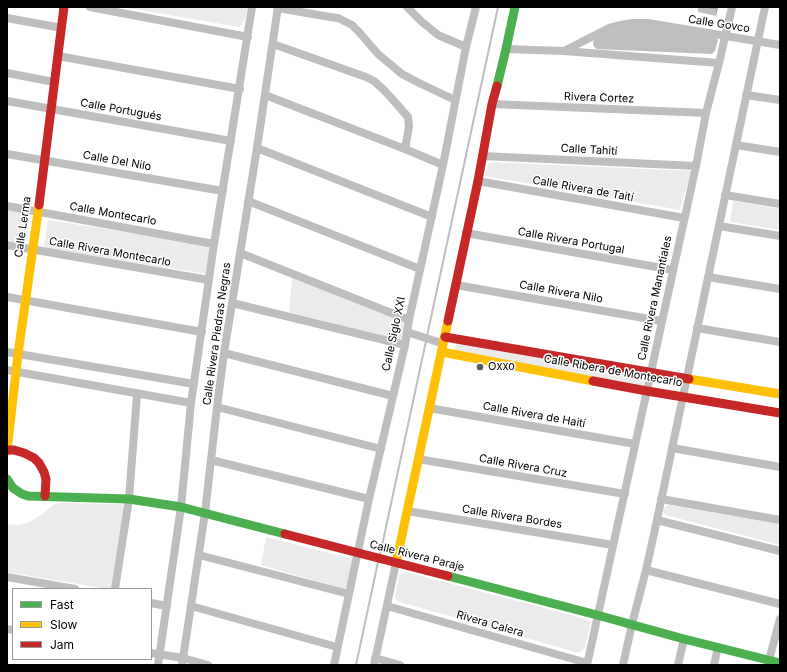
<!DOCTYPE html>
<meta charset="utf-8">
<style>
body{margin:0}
#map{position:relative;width:787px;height:672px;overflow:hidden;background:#fff;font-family:Inter,sans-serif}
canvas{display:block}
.frame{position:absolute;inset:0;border:8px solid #000;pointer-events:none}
.legend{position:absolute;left:12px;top:588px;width:140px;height:72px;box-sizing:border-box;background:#fff;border:1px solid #999;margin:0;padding:5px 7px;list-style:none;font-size:12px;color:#000}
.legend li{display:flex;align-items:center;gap:8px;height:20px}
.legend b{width:20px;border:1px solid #999}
</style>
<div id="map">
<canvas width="787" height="672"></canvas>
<div class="frame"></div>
<ul class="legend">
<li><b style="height:5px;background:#4caf50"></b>Fast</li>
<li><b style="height:5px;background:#ffc107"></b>Slow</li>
<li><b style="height:5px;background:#c62828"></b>Jam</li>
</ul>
</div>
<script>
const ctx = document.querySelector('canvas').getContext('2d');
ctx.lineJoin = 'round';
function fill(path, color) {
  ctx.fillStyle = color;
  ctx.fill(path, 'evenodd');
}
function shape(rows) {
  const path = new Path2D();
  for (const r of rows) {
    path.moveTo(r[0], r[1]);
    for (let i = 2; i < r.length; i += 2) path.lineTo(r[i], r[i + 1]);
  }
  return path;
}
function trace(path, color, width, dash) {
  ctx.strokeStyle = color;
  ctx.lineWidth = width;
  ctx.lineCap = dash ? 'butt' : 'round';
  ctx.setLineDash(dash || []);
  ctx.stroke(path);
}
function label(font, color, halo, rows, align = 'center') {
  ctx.font = font + ' Inter,sans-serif';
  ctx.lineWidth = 3;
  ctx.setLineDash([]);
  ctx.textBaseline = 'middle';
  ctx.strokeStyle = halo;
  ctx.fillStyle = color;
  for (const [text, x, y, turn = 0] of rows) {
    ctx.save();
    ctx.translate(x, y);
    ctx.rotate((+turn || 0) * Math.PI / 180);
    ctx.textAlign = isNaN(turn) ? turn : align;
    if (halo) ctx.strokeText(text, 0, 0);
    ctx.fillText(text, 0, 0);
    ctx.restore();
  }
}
fill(shape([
 [122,7,247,7,245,20,239,27],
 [489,162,691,171,680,210,485,176],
 [733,201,780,209,780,230,730,222],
 [7,209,28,213,23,243,7,240],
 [48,220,211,245,207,274,44,248],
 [292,278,405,323,402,339,401,340,289,312],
 [457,343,645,375,643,386,454,350],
 [58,503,121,504,125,506,113,588,108,589,7,572,7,524,18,525,27,523,40,516,53,505],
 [669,505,780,524,780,545,665,515,663,511,665,507],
 [266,537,349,558,353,561,347,588,344,589,261,565],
 [406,572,586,619,591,623,584,649,579,653,397,601,395,597,399,575]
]), '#ebebeb');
fill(shape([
 [645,25,716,38,718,40,715,51,712,54,597,49,594,47,593,43,594,39,610,32,627,27]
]), '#bebebe');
trace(shape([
 [427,336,498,7],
 [380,555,426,341],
 [356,665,378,562]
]), '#bebebe', 2);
trace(shape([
 [90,7,248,37],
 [407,7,422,22,438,35,466,47],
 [278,8,330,17,338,18,352,25,359,32,378,54,402,74,419,83,455,100],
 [7,18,62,28],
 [273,44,366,77,374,81,383,89,394,101,408,117,409,127,405,149],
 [506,49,564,51,719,63],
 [564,51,609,28,621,25,633,23,648,23,780,45],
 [58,56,240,89],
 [7,73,54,82],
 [265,95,405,149,443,165],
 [746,95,780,100],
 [7,101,231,141],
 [492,104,706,113],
 [736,145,780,152],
 [257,148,432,217],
 [7,154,223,191],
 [482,156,696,166],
 [478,181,684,218],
 [725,195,780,204],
 [248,201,420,269],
 [7,206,214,244],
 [719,226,780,236],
 [466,233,673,270],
 [7,245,209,280],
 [240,253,409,320],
 [708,277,780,289],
 [456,285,661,321],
 [7,297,202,332],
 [232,303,405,345],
 [697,328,780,342],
 [407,332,438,342],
 [7,352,194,384],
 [224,353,393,396],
 [7,370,191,403],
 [217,407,381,449],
 [429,408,635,444],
 [672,448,780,467],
 [418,459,625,494],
 [211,460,369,499],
 [661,499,780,520],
 [407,511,613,545],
 [657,520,780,551],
 [199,555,349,594],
 [646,570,780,604],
 [7,577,75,589],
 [115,589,129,499,137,394],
 [151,603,167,606],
 [191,606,337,647],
 [387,606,587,663],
 [7,629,13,630],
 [151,653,183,658,208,665],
 [375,658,400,665],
 [768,664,780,619],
 [158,665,181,507,191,403,214,244,252,7],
 [182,665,205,513,217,407,224,353,257,148,278,7],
 [334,665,369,499,405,345,409,320,443,165,466,47,476,7],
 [374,665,396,563],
 [587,665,696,166,706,113,719,63,732,7],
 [623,665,632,624,646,570,657,520,765,7],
 [678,665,684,639],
 [714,665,718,647]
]), '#bebebe', 8);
trace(shape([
 [497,86,506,49,515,7],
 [7,479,13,488,22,494,28,496,129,499,181,507,285,534],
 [448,576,597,615,684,639,780,663]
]), '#4caf50', 9);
trace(shape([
 [442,352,593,381],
 [689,379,780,394],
 [7,451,18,354,39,205],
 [396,563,448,321]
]), '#ffc107', 9);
trace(shape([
 [39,205,64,7],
 [448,321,478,181,492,104,497,86],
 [445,337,689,379],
 [593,381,647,391,780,413],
 [7,450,14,450,24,453,34,458,39,463,44,472,46,479,45,496],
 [285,534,448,576]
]), '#c62828', 9);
fill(shape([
 [698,7,718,7,716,16,698,12]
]), '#c0c0c0');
fill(shape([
 [717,7,718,7,716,16,716,9]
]), '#9c9c9c');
const building = shape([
 [705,7,717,7,716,9,705,7]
]);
fill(building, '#dfdfdf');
trace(building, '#9c9c9c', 1);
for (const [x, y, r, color] of [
 [480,367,4,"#595959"]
]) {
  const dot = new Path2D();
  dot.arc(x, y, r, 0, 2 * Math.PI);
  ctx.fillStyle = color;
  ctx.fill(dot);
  trace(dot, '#fff', 1.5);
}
label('11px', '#000', '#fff', [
 ["Calle Govco",719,24,9],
 ["Rivera Cortez",599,98,2],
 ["Calle Portugués",121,110,10],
 ["Calle Tahití",589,150,3],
 ["Calle Del Nilo",117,161,10],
 ["Calle Rivera de Taití",583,189,10],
 ["Calle Montecarlo",113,214,10],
 ["Calle Lerma",23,227,-82],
 ["Calle Rivera Portugal",571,241,10],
 ["Calle Rivera Montecarlo",110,252,10],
 ["Calle Rivera Nilo",561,292,10],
 ["Calle Rivera Manantiales",655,298,-78],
 ["Calle Rivera Piedras Negras",217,334,-82],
 ["Calle Siglo XXI",394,334,-78],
 ["Calle Ribera de Montecarlo",613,371,10],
 ["Calle Rivera de Haití",534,415,10],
 ["Calle Rivera Cruz",523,466,10],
 ["Calle Rivera Bordes",512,517,9],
 ["Calle Rivera Paraje",417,556,14],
 ["Rivera Calera",490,624,16]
]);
label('11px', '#000', '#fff', [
 ["Oxxo",488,367]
], 'left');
</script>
